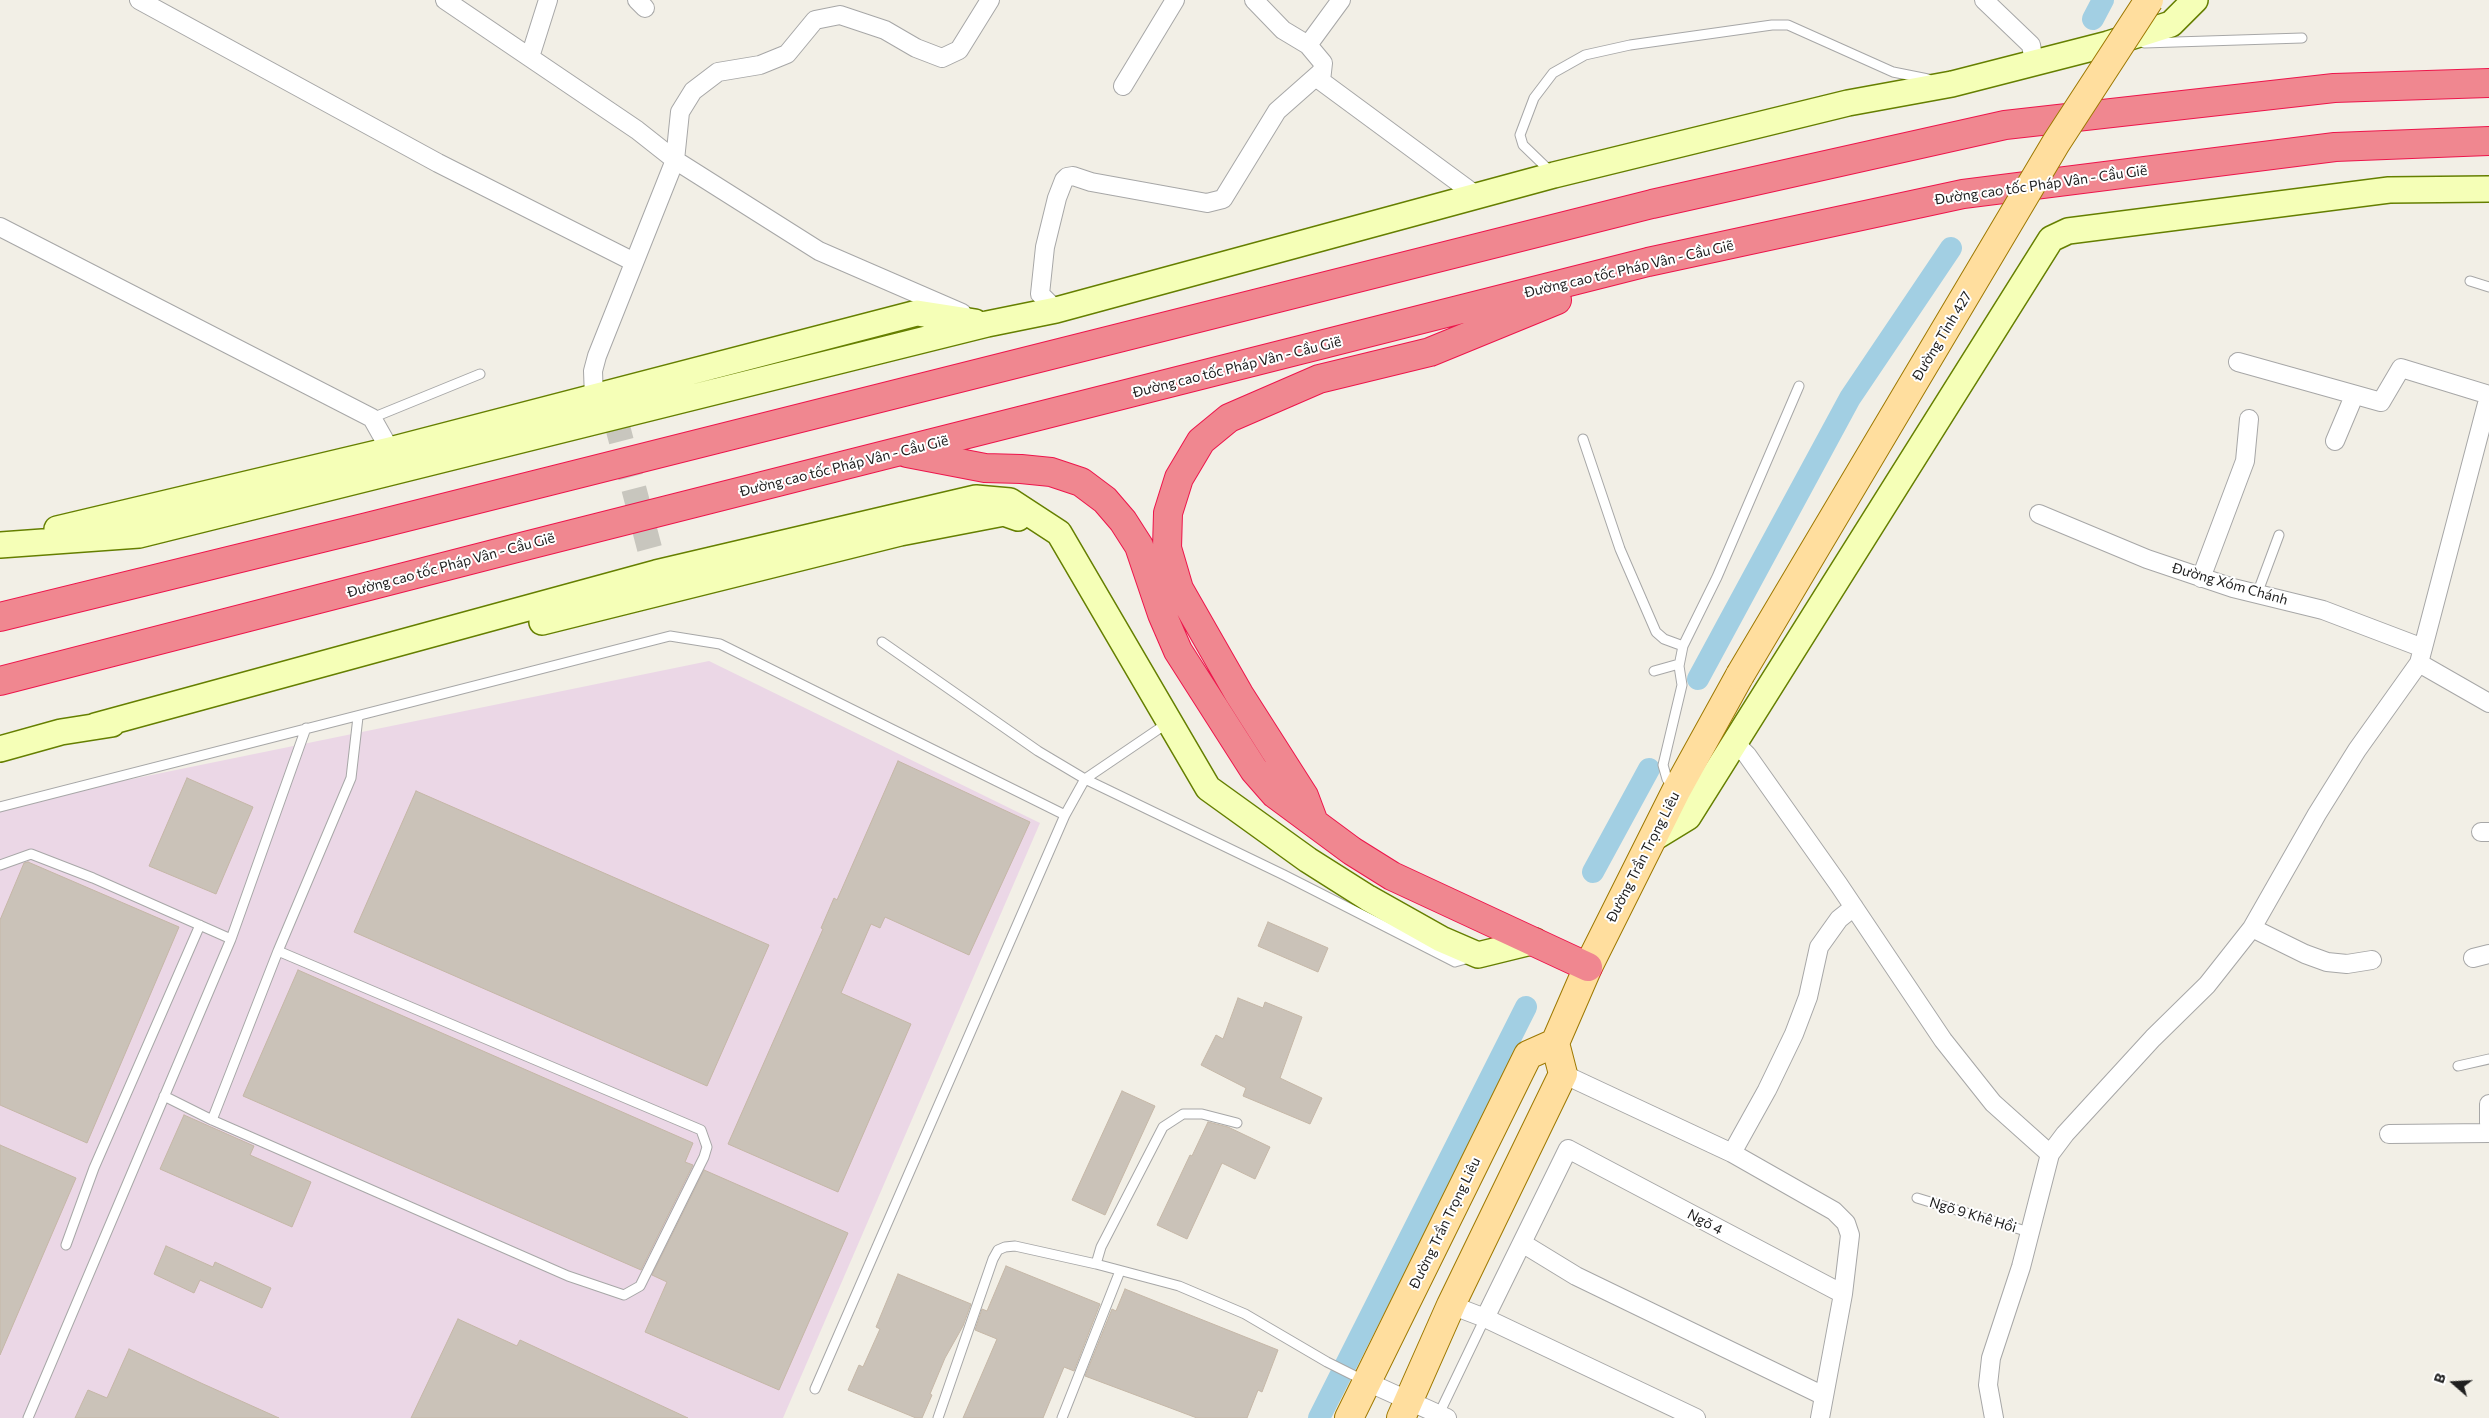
<!DOCTYPE html>
<meta charset="utf-8">
<style>
body{margin:0}
#map{position:relative;width:2489px;height:1418px;overflow:hidden;background:#f2efe6;font-family:Commissioner,sans-serif}
canvas{display:block}
.north{position:absolute;left:2429px;top:1358px;width:50px;height:50px;-webkit-text-stroke:4px #fff;paint-order:stroke;rotate:289deg;font-size:14px;font-weight:700;line-height:20px;text-align:center;color:#202020}
.north::after{content:'';display:block;margin:auto;width:18px;height:22px;background:#202020;clip-path:polygon(50% 0,100% 100%,50% 72%,0 100%)}
</style>
<div id="map">
<canvas width="2489" height="1418"></canvas>
<div class="north">B</div>
</div>
<script>
const ctx = document.querySelector('canvas').getContext('2d');
ctx.lineJoin = 'round';
function fill(path, color) {
  ctx.fillStyle = color;
  ctx.fill(path, 'evenodd');
}
function shape(rows) {
  const path = new Path2D();
  for (const r of rows) {
    path.moveTo(r[0], r[1]);
    for (let i = 2; i < r.length; i += 2) path.lineTo(r[i], r[i + 1]);
  }
  return path;
}
function trace(path, color, width, dash) {
  ctx.strokeStyle = color;
  ctx.lineWidth = width;
  ctx.lineCap = dash ? 'butt' : 'round';
  ctx.setLineDash(dash || []);
  ctx.stroke(path);
}
function label(font, color, halo, rows, align = 'center') {
  ctx.font = font + ' Commissioner,sans-serif';
  ctx.lineWidth = 4;
  ctx.setLineDash([]);
  ctx.textBaseline = 'middle';
  ctx.strokeStyle = halo;
  ctx.fillStyle = color;
  for (const [text, x, y, turn = 0] of rows) {
    ctx.save();
    ctx.translate(x, y);
    ctx.rotate((+turn || 0) * Math.PI / 180);
    ctx.textAlign = isNaN(turn) ? turn : align;
    if (halo) ctx.strokeText(text, 0, 0);
    ctx.fillText(text, 0, 0);
    ctx.restore();
  }
}
fill(shape([
 [709,661,1040,823,783,1418,0,1418,0,806]
]), '#ebd7e6');
trace(shape([
 [2093,19,2103,0],
 [1698,679,1850,398,1951,248],
 [1593,872,1649,769],
 [1319,1418,1526,1007]
]), '#a2cfe3', 22);
const building = shape([
 [898,761,1030,822,969,955,885,917,880,928,871,924,841,993,911,1024,838,1192,728,1144,823,929,821,928,834,898,837,900,898,761],
 [187,778,253,807,216,894,149,866,187,778],
 [416,791,769,945,707,1086,354,932,416,791],
 [28,862,179,927,87,1143,0,1105,0,920,24,863,28,862],
 [1268,922,1328,948,1318,972,1258,946,1268,922],
 [298,970,693,1143,685,1162,693,1165,641,1270,243,1096,298,970],
 [1238,998,1263,1008,1265,1002,1302,1017,1280,1078,1322,1098,1310,1124,1243,1096,1246,1088,1201,1065,1216,1035,1223,1039,1238,998],
 [1122,1091,1155,1106,1105,1215,1072,1200,1122,1091],
 [184,1115,254,1146,250,1155,311,1182,292,1227,160,1169,184,1115],
 [1208,1122,1228,1127,1270,1147,1255,1179,1222,1163,1187,1239,1157,1225,1190,1155,1192,1156,1208,1122],
 [0,1145,76,1178,0,1355,0,1145],
 [704,1170,848,1233,779,1390,645,1332,667,1282,652,1275,704,1170],
 [166,1246,213,1267,215,1262,271,1288,262,1308,200,1280,194,1293,154,1274,166,1246],
 [1006,1266,1100,1304,1074,1371,1064,1367,1043,1418,963,1418,997,1339,975,1330,982,1309,987,1311,1006,1266],
 [898,1274,971,1304,963,1326,945,1358,930,1394,932,1395,922,1418,916,1418,848,1390,859,1365,863,1367,880,1329,876,1327,898,1274],
 [1125,1289,1278,1350,1262,1392,1258,1390,1247,1418,1197,1418,1085,1376,1112,1309,1116,1311,1125,1289],
 [458,1319,517,1346,520,1340,688,1418,411,1418,458,1319],
 [129,1349,201,1383,279,1418,75,1418,88,1390,107,1398,129,1349]
]);
fill(building, '#cac2b8');
trace(building, '#c5b7a7', 1);
trace(shape([
 [615,417,656,573]
]), '#c8c6be', 25, [25, 12]);
const lane = shape([
 [2144,43,2302,38],
 [1552,173,1523,145,1520,135,1534,98,1553,73,1585,55,1630,45,1772,25,1788,25,1893,72,1928,79],
 [2470,281,2489,287],
 [372,418,480,374],
 [1583,439,1620,549,1656,632,1664,639,1683,646],
 [2257,594,2279,535],
 [882,642,1038,751,1085,779,1284,875,1455,962,1469,958],
 [1654,671,1679,664],
 [1673,786,1667,779,1663,765,1682,685,1679,666,1683,646,1717,577,1799,386],
 [0,807,670,636,720,644,1065,815,815,1389],
 [1065,815,1085,779,1169,722],
 [0,865,31,854,93,878,231,939],
 [2458,1066,2489,1059],
 [164,1096,212,1120,568,1276,624,1295,640,1286,704,1157,707,1147,701,1130,278,951],
 [212,1120,278,951,351,778,358,717],
 [1237,1123,1202,1114,1183,1114,1163,1127,1101,1247,1096,1264,1179,1286,1245,1314,1327,1362,1363,1380],
 [1917,1198,2029,1232],
 [66,1245,94,1168,200,925],
 [1438,1416,1485,1318],
 [28,1418,231,939,306,728],
 [938,1418,993,1259,998,1250,1005,1247,1015,1246,1096,1264],
 [1062,1418,1120,1271]
]);
const street = shape([
 [139,0,438,163,634,262],
 [445,0,637,130,675,160,819,251,962,313],
 [637,0,645,8],
 [1254,0,1283,30,1308,45,1323,63,1321,81,1477,196],
 [1984,0,2031,45,2034,62],
 [1308,45,1341,0],
 [530,57,548,0],
 [1123,86,1175,0],
 [0,227,372,418,390,450],
 [1056,310,1040,294,1045,247,1057,198,1064,180,1067,177,1073,176,1091,182,1207,203,1223,199,1277,111,1320,73],
 [2238,362,2381,402,2401,368,2489,395],
 [594,398,593,371,597,356,675,160,680,112,693,91,718,72,760,65,787,54,815,20,840,15,885,30,916,48,942,58,959,50,990,0],
 [2335,441,2354,396],
 [2039,514,2147,559,2233,588,2323,610,2423,648],
 [2201,578,2245,461,2249,419],
 [2419,663,2489,703],
 [1731,747,1742,750,1747,755,1839,885,1943,1040,1993,1103,2050,1154],
 [2481,832,2489,832],
 [2252,928,2305,954,2327,962,2347,964,2372,960],
 [2473,958,2489,954],
 [1563,1074,1732,1153,1834,1211,1846,1223,1850,1235,1843,1294,1820,1418],
 [2489,1104,2489,1123],
 [2389,1134,2489,1133],
 [1732,1153,1767,1090,1794,1034,1808,997,1819,947,1839,919,1854,907],
 [1522,1243,1576,1276,1824,1396],
 [1451,1305,1485,1318,1696,1418],
 [1485,1318,1568,1149,1843,1294],
 [1363,1380,1447,1418],
 [1994,1418,1988,1385,1991,1358,2021,1267,2050,1154,2065,1134,2153,1038,2207,985,2252,928,2317,814,2357,750,2419,663,2489,396]
]);
const secondary = shape([
 [57,529,390,450,917,313,975,322],
 [0,545,139,535,987,324,1056,310,1554,175,1848,103,1952,84,2108,44,2171,24,2195,0],
 [542,622,900,533,1004,513,1018,518],
 [95,726,656,573,976,498,1010,501,1059,533,1208,788,1308,860,1368,898,1441,939,1478,955,1535,941],
 [0,749,61,732,112,724],
 [1652,839,1688,817,2051,239,2068,231,2389,190,2489,189]
]);
const primary = shape([
 [1349,1418,1528,1055,1555,1043],
 [1401,1418,1451,1305,1563,1074,1555,1043,1588,967,1676,791,1740,675]
]);
const highway = shape([
 [907,453,985,468,1021,469,1051,472,1081,482,1105,500,1123,521,1139,546,1162,614,1178,651,1254,770,1275,794,1352,851,1392,876,1588,967],
 [0,617,367,527,1652,204,2005,125,2334,88,2489,83],
 [0,681,513,549,1648,262,1963,194,2335,147,2489,141],
 [1313,820,1304,796,1239,694,1179,589,1167,548,1168,513,1179,478,1201,441,1229,418,1319,379,1430,352,1557,300]
]);
trace(lane, '#a7a7a7', 11);
trace(street, '#a7a7a7', 20);
trace(secondary, '#657f00', 28);
trace(primary, '#9d7800', 30);
trace(highway, '#ed154b', 30);
trace(lane, '#fff', 9);
trace(street, '#fff', 18);
trace(secondary, '#f5ffb7', 25);
trace(primary, '#ffde9e', 28);
trace(highway, '#f08790', 28);
const primaryBridge = shape([
 [1740,675,2056,143,2149,0]
]);
trace(primaryBridge, '#9d7800', 30, []);
trace(primaryBridge, '#ffde9e', 28);
label('14px', '#202020', '#fff', [
 ["Đường cao tốc Pháp Vân - Cầu Giẽ",2041,185,-8],
 ["Đường cao tốc Pháp Vân - Cầu Giẽ",1629,269,-13],
 ["Đường Tỉnh 427",1942,336,-59],
 ["Đường cao tốc Pháp Vân - Cầu Giẽ",1237,367,-14],
 ["Đường cao tốc Pháp Vân - Cầu Giẽ",844,466,-14],
 ["Đường cao tốc Pháp Vân - Cầu Giẽ",451,565,-15],
 ["Đường Xóm Chánh",2230,584,16],
 ["Đường Trần Trọng Liêu",1643,857,-63],
 ["Ngõ 9 Khê Hồi",1973,1215,17],
 ["Ngõ 4",1705,1222,28],
 ["Đường Trần Trọng Liêu",1445,1223,-64]
]);
</script>
